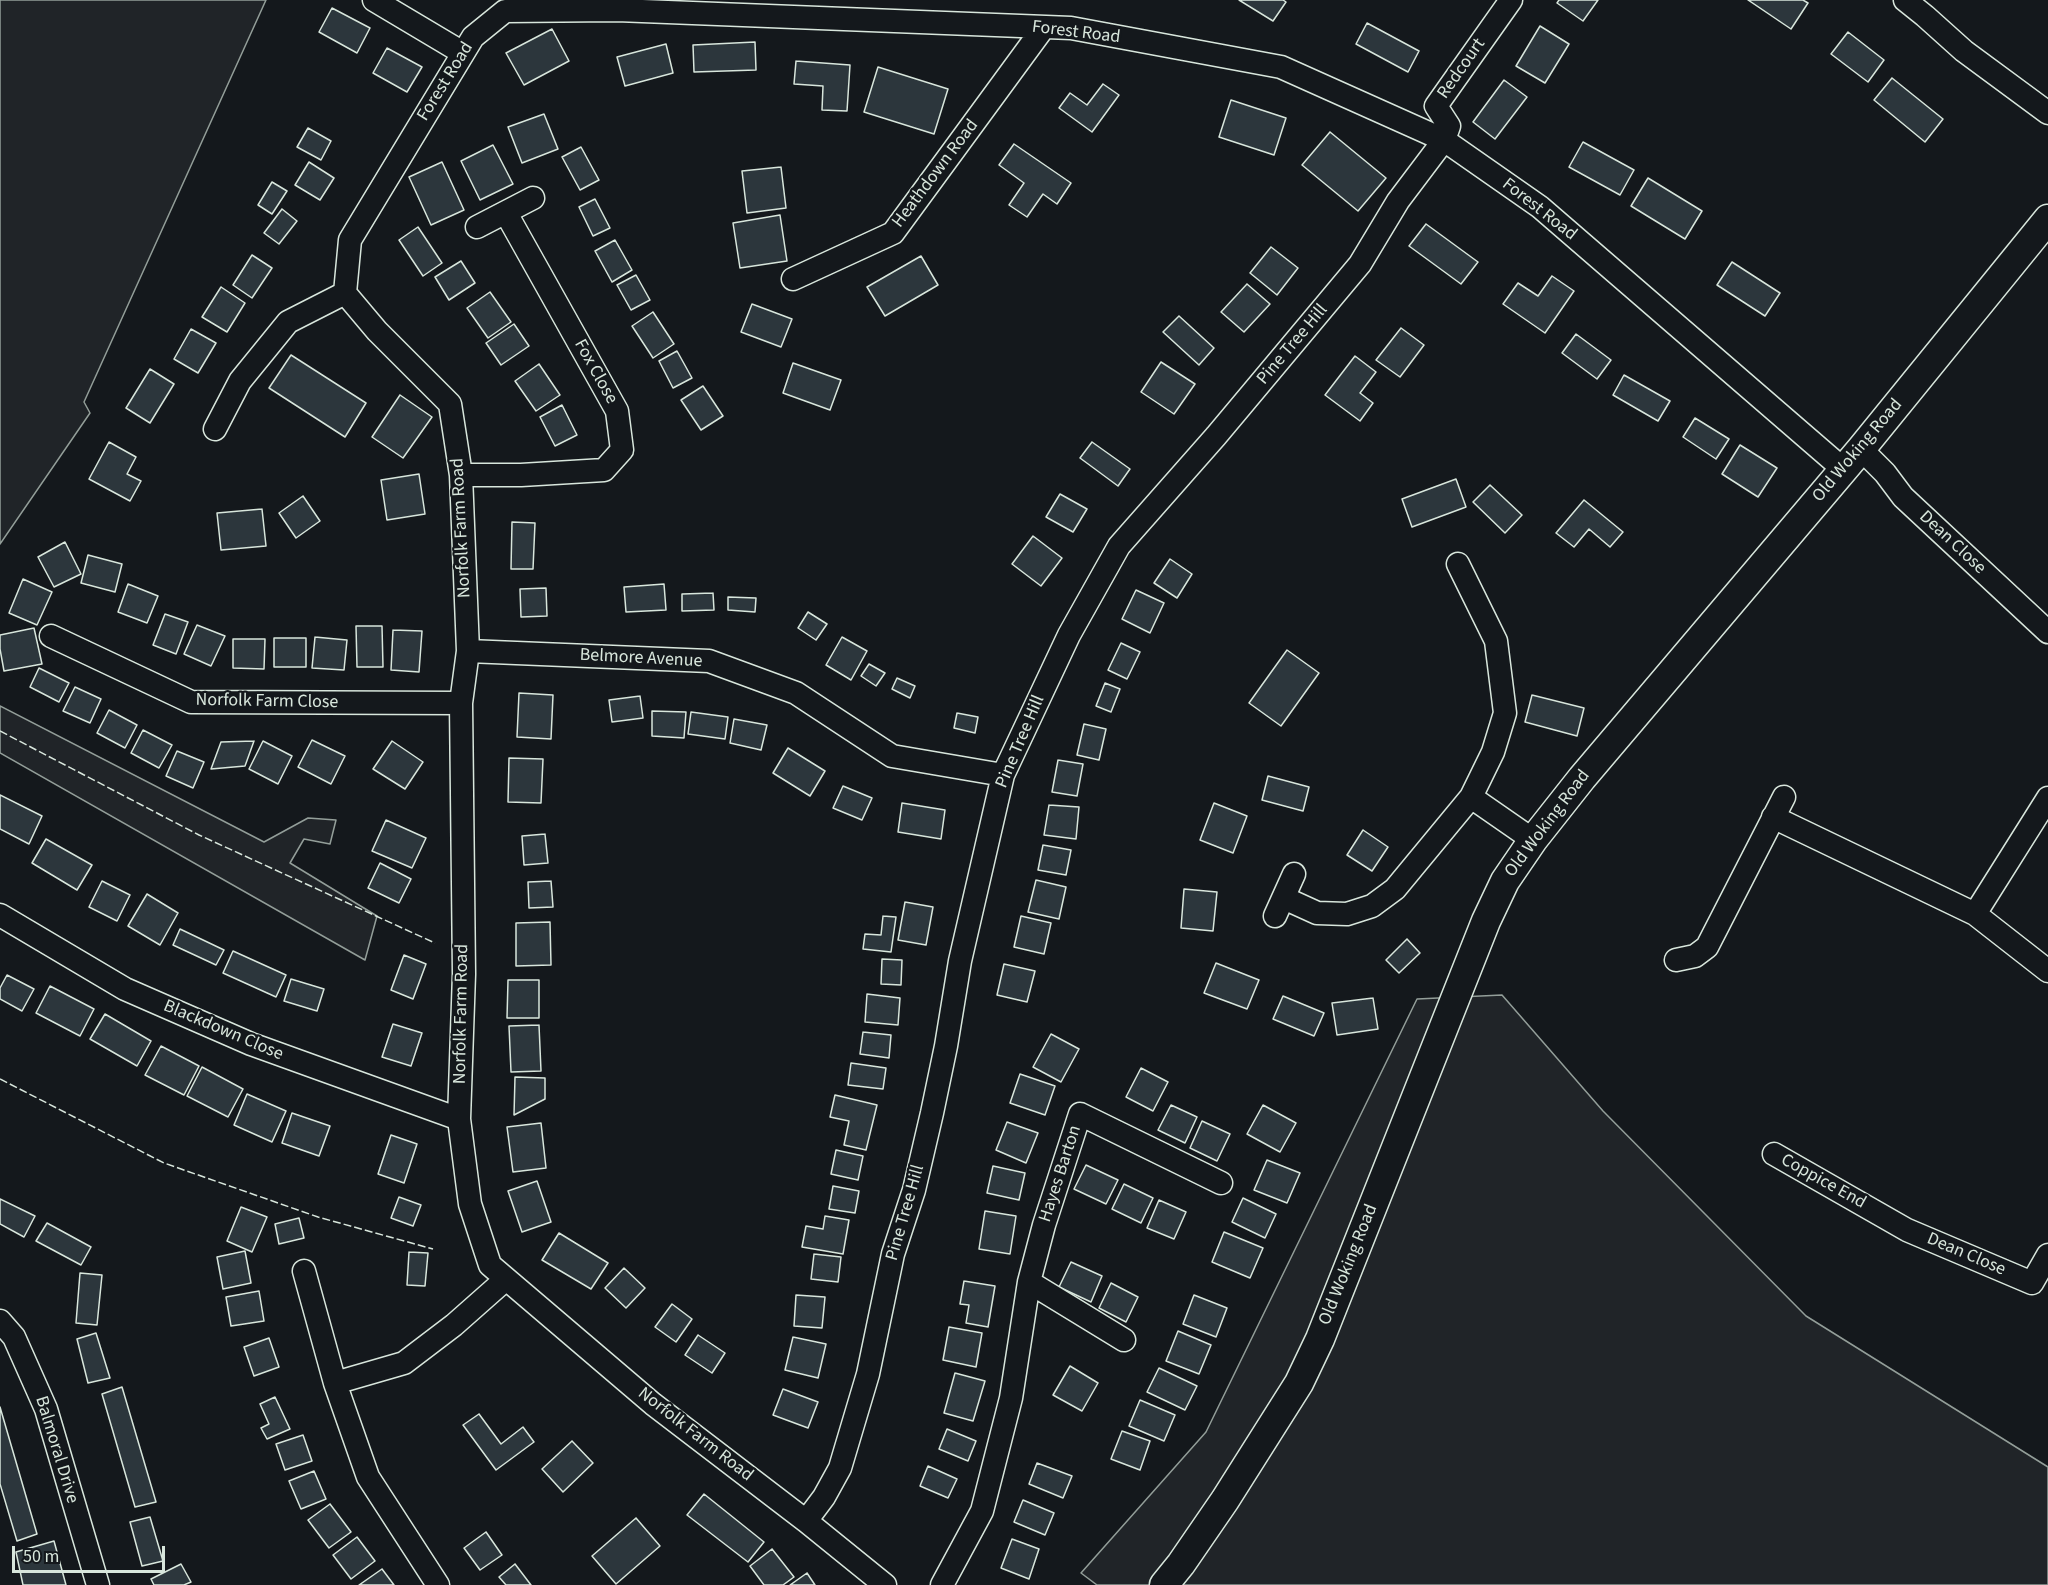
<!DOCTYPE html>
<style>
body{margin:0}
#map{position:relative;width:2048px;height:1585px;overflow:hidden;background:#14181c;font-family:"Source Sans 3",sans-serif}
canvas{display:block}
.scale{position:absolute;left:12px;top:1546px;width:153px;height:27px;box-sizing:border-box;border:3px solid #d8e6dc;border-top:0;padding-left:8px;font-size:18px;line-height:21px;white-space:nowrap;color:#d8e6dc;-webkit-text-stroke:4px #14181c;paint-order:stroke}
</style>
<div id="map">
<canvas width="2048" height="1585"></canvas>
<div class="scale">50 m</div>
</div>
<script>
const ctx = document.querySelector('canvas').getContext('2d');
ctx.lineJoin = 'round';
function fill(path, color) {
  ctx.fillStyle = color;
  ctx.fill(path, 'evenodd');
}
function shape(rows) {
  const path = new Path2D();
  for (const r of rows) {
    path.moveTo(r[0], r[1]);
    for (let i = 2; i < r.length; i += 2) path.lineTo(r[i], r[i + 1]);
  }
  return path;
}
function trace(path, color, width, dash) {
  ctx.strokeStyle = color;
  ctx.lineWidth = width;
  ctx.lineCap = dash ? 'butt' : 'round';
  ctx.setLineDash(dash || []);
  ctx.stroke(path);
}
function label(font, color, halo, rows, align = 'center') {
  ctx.font = font + ' "Source Sans 3",sans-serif';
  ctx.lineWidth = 4.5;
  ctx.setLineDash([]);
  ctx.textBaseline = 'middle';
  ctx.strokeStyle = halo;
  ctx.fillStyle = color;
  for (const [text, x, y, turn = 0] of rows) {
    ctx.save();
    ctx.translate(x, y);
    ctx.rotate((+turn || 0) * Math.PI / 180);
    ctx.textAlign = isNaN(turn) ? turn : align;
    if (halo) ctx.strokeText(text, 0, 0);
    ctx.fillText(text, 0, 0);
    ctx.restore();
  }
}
const green = shape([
 [0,0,266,0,84,402,90,413,0,544,0,0],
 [0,706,264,842,308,818,336,820,330,844,304,839,290,863,377,916,365,960,0,753,0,706],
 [1502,995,1603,1111,1806,1316,2048,1467,2048,1585,1097,1585,1081,1573,1206,1432,1417,999,1502,995]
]);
fill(green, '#202428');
trace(green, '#939e99', 1.5);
const building = shape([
 [1239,0,1283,0,1286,2,1273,21,1239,0],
 [1559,0,1598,0,1583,21,1557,3,1559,0],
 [1748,0,1803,0,1808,3,1791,29,1748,0],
 [332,8,370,28,357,53,319,32,332,8],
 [1367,23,1419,51,1408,72,1356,44,1367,23],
 [1540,26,1569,44,1545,83,1516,66,1540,26],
 [552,29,569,61,524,85,506,53,552,29],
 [1848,32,1884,60,1868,82,1831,54,1848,32],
 [755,42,756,70,694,72,693,45,755,42],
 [666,44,673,73,625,86,617,57,666,44],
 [387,48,422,67,407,92,373,73,387,48],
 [796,61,850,65,847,111,822,110,823,86,794,84,796,61],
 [878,67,948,89,934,134,864,112,878,67],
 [1892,78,1943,119,1925,142,1874,100,1892,78],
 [1504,80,1527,97,1495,139,1473,122,1504,80],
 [1103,84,1119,95,1092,132,1059,108,1070,93,1087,105,1103,84],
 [1231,100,1286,118,1274,155,1219,137,1231,100],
 [544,114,558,149,522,163,508,127,544,114],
 [308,128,331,141,321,160,297,147,308,128],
 [1330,132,1386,178,1358,211,1302,165,1330,132],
 [1583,142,1634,170,1620,195,1569,167,1583,142],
 [1014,144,1071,183,1057,204,1043,194,1027,217,1009,205,1024,183,999,165,1014,144],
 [493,145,513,184,480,200,461,161,493,145],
 [581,147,599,180,580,190,562,157,581,147],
 [309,162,334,178,320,200,295,185,309,162],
 [442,162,464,210,431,225,409,177,442,162],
 [781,167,786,208,747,213,742,171,781,167],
 [1648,178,1702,211,1685,239,1631,206,1648,178],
 [272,182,287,191,272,214,258,205,272,182],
 [595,199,610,228,593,236,579,207,595,199],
 [282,209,297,221,279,244,264,233,282,209],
 [780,215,787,261,740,268,733,223,780,215],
 [1426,224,1478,262,1461,284,1409,246,1426,224],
 [418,227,442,263,423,276,399,240,418,227],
 [615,240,632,270,612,282,595,251,615,240],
 [1271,247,1298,268,1277,295,1250,273,1271,247],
 [252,255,272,268,252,298,233,285,252,255],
 [921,256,938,285,885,316,867,287,921,256],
 [461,261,475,283,449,300,435,277,461,261],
 [1732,262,1780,293,1765,316,1717,285,1732,262],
 [636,275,650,300,631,310,617,285,636,275],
 [1552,276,1574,291,1545,333,1503,304,1518,283,1538,296,1552,276],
 [1247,284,1270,304,1244,332,1221,312,1247,284],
 [221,287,245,303,227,332,202,317,221,287],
 [490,292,511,322,488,338,467,308,490,292],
 [752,304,792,319,781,347,741,332,752,304],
 [653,312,674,344,653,358,632,326,653,312],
 [1179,316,1214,348,1199,365,1163,332,1179,316],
 [514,324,529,346,501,365,486,343,514,324],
 [1401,328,1424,345,1400,377,1376,360,1401,328],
 [191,329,216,343,198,373,174,359,191,329],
 [1576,334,1611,360,1597,379,1562,353,1576,334],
 [677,351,692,378,673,388,659,361,677,351],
 [291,355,366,403,345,437,269,388,291,355],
 [1355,356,1376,372,1360,393,1373,403,1360,421,1325,395,1355,356],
 [1161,362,1195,384,1174,414,1141,392,1161,362],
 [793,363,841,380,830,410,783,393,793,363],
 [539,364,560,395,536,411,515,381,539,364],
 [150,369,174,384,150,423,126,408,150,369],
 [1624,375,1670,401,1658,421,1613,395,1624,375],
 [703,386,723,416,701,430,681,400,703,386],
 [400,395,432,417,403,458,372,437,400,395],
 [562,405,577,435,555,446,540,417,562,405],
 [1695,418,1729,439,1716,459,1683,437,1695,418],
 [109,442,136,457,127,474,141,481,130,501,89,479,109,442],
 [1092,442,1130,469,1118,486,1080,458,1092,442],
 [1740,445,1777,468,1758,497,1722,474,1740,445],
 [419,474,425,514,387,520,381,480,419,474],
 [1456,479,1466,507,1412,527,1402,499,1456,479],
 [1490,485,1522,515,1505,533,1473,502,1490,485],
 [1060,494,1087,509,1073,532,1046,517,1060,494],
 [303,496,320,521,296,538,279,513,303,496],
 [1584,500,1623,532,1610,547,1589,529,1574,547,1556,533,1584,500],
 [262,509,266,546,221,550,217,513,262,509],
 [512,522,535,523,533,569,511,569,512,522],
 [1033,536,1062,558,1041,586,1012,564,1033,536],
 [65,542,81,574,54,587,38,557,65,542],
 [88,555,122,564,115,592,81,583,88,555],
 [1170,559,1192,574,1177,598,1154,583,1170,559],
 [23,579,52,592,37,625,9,613,23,579],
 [128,584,158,596,147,623,118,612,128,584],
 [664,584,666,610,626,612,624,587,664,584],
 [546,588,547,616,521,617,520,589,546,588],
 [1136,590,1164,603,1150,633,1122,619,1136,590],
 [713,593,714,610,682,611,682,594,713,593],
 [728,597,756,598,755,612,728,610,728,597],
 [808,612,827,624,816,640,798,628,808,612],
 [165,614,188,622,176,654,153,645,165,614],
 [197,625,225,636,211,666,184,654,197,625],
 [356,626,382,626,383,667,357,667,356,626],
 [34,628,42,664,4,671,0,649,0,635,34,628],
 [393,630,422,631,419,672,391,670,393,630],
 [315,637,347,640,344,670,312,668,315,637],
 [842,637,867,651,851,680,826,665,842,637],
 [274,638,306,638,306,667,274,667,274,638],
 [233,639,265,639,264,669,233,668,233,639],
 [1121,643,1140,652,1127,679,1108,670,1121,643],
 [1287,650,1319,673,1281,726,1249,703,1287,650],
 [869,664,885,673,876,686,861,676,869,664],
 [39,668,69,683,59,702,30,687,39,668],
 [897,678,915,686,910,698,892,689,897,678],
 [1105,683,1120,689,1111,712,1096,706,1105,683],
 [75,687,101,699,90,723,63,711,75,687],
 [519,693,553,695,551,739,517,737,519,693],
 [1532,695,1584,708,1577,736,1525,722,1532,695],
 [640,696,643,718,612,722,609,700,640,696],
 [109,710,137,725,125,748,97,733,109,710],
 [652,711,686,712,684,738,652,736,652,711],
 [691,712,728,717,725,739,688,734,691,712],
 [957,713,978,717,975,733,954,728,957,713],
 [734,719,767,725,761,750,730,743,734,719],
 [1084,724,1106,729,1099,760,1077,755,1084,724],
 [143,730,172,745,159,768,131,753,143,730],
 [312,740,345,756,331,784,298,767,312,740],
 [254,741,245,766,211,769,221,742,254,741],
 [263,741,292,756,278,784,249,769,263,741],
 [392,741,423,762,405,789,373,769,392,741],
 [788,748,825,771,810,796,773,773,788,748],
 [177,751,204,762,193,788,166,776,177,751],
 [509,758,543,759,541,803,508,802,509,758],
 [1058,760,1083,764,1077,796,1052,792,1058,760],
 [1268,776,1309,787,1303,811,1262,800,1268,776],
 [843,786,872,798,862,820,833,808,843,786],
 [0,795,42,816,29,844,0,829,0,795],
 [902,803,945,810,941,839,898,832,902,803],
 [1214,803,1247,816,1233,853,1200,840,1214,803],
 [1049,805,1079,807,1076,839,1044,835,1049,805],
 [386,820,426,838,412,868,372,851,386,820],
 [1363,830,1388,847,1372,871,1347,855,1363,830],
 [545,834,548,863,524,865,522,836,545,834],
 [46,839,92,865,77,890,32,863,46,839],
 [1043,845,1071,850,1066,875,1038,870,1043,845],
 [380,863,411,879,399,903,368,888,380,863],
 [1036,880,1066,887,1059,919,1028,912,1036,880],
 [102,881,130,895,117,921,89,907,102,881],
 [551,881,553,907,529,908,528,882,551,881],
 [1184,889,1217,892,1213,931,1181,928,1184,889],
 [147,894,178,913,160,945,128,926,147,894],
 [905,902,933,907,926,945,898,940,905,902],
 [883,916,896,917,891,952,863,949,865,934,881,935,883,916],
 [1021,916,1051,923,1044,954,1014,947,1021,916],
 [550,922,551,965,516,966,516,923,550,922],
 [180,929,224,950,216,965,173,945,180,929],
 [1407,939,1420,953,1399,973,1386,960,1407,939],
 [233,951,286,975,276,997,223,973,233,951],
 [404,955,426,964,413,999,391,990,404,955],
 [882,959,902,960,901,985,881,984,882,959],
 [1216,963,1259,980,1247,1009,1204,993,1216,963],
 [1004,964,1035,971,1027,1002,997,995,1004,964],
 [7,975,34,989,22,1011,0,999,0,988,7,975],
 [291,979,324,989,317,1011,284,1001,291,979],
 [508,980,539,980,539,1018,507,1018,508,980],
 [50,986,94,1009,80,1036,36,1013,50,986],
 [867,994,900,998,898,1025,865,1022,867,994],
 [1283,996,1324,1013,1314,1036,1273,1019,1283,996],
 [1373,998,1378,1029,1337,1035,1332,1003,1373,998],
 [105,1014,151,1041,137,1066,90,1039,105,1014],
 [393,1024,422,1033,411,1066,382,1057,393,1024],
 [539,1025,541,1071,511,1072,509,1026,539,1025],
 [863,1032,891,1035,889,1058,860,1054,863,1032],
 [1051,1034,1079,1049,1061,1082,1033,1067,1051,1034],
 [161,1046,199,1066,184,1095,145,1075,161,1046],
 [851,1063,886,1068,883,1089,848,1085,851,1063],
 [202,1067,243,1089,228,1117,187,1096,202,1067],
 [1141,1068,1168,1082,1153,1111,1126,1097,1141,1068],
 [1020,1074,1055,1086,1045,1115,1010,1103,1020,1074],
 [515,1077,545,1078,545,1099,514,1115,515,1077],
 [247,1094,286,1111,272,1142,234,1125,247,1094],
 [835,1095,877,1105,866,1150,844,1145,849,1121,830,1117,835,1095],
 [1171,1105,1197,1117,1185,1143,1158,1130,1171,1105],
 [1263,1105,1296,1123,1280,1152,1247,1134,1263,1105],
 [292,1113,330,1126,319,1156,282,1143,292,1113],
 [1202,1121,1230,1134,1217,1161,1190,1148,1202,1121],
 [1007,1122,1038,1133,1026,1163,996,1150,1007,1122],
 [541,1123,546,1168,513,1172,507,1127,541,1123],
 [391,1135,417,1144,404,1183,378,1174,391,1135],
 [836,1150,863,1156,858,1180,831,1174,836,1150],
 [1267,1160,1300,1173,1287,1203,1254,1190,1267,1160],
 [1086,1165,1118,1180,1106,1204,1074,1189,1086,1165],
 [993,1166,1025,1173,1019,1200,987,1193,993,1166],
 [537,1181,551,1222,522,1232,508,1191,537,1181],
 [1124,1184,1153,1198,1141,1223,1112,1209,1124,1184],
 [833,1186,859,1191,855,1213,829,1209,833,1186],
 [399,1197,421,1205,413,1226,391,1218,399,1197],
 [1243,1198,1276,1214,1265,1238,1232,1222,1243,1198],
 [0,1199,35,1216,24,1237,0,1224,0,1199],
 [1159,1200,1186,1212,1174,1239,1147,1228,1159,1200],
 [241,1207,267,1217,252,1252,227,1241,241,1207],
 [985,1211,1016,1216,1010,1254,979,1249,985,1211],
 [825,1216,849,1220,843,1254,802,1247,806,1226,823,1229,825,1216],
 [299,1218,304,1238,279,1244,275,1224,299,1218],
 [47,1223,91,1247,81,1265,36,1241,47,1223],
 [1224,1232,1263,1248,1250,1278,1212,1262,1224,1232],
 [559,1233,608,1263,591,1289,542,1260,559,1233],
 [245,1251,251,1283,223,1289,217,1257,245,1251],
 [409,1252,428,1253,425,1286,407,1285,409,1252],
 [814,1254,841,1257,838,1282,811,1279,814,1254],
 [1071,1262,1102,1276,1091,1302,1059,1287,1071,1262],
 [624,1268,645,1288,626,1308,605,1288,624,1268],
 [80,1273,102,1275,97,1325,76,1323,80,1273],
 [964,1281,995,1286,988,1327,966,1323,969,1305,960,1304,964,1281],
 [1111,1283,1138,1297,1126,1322,1099,1308,1111,1283],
 [259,1291,264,1321,231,1326,226,1297,259,1291],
 [796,1295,825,1297,822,1328,794,1326,796,1295],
 [1194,1295,1227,1308,1216,1337,1183,1324,1194,1295],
 [672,1304,692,1319,676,1342,655,1327,672,1304],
 [949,1327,982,1333,976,1367,943,1360,949,1327],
 [1178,1331,1211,1345,1199,1374,1166,1361,1178,1331],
 [96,1333,110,1378,88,1383,77,1339,96,1333],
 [698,1335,725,1353,712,1373,685,1355,698,1335],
 [793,1337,826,1344,818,1378,785,1370,793,1337],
 [269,1338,279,1367,254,1376,244,1347,269,1338],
 [1070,1366,1098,1383,1082,1411,1053,1395,1070,1366],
 [1159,1368,1197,1386,1185,1410,1147,1392,1159,1368],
 [955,1373,985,1381,973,1421,944,1413,955,1373],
 [122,1387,156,1502,135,1507,102,1394,122,1387],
 [783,1389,818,1402,808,1428,773,1415,783,1389],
 [275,1397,290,1429,267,1439,261,1428,269,1424,260,1404,275,1397],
 [1140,1400,1175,1415,1164,1441,1129,1426,1140,1400],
 [0,1407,37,1534,17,1541,0,1484,0,1407],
 [479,1414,501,1444,523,1427,534,1442,496,1470,463,1425,479,1414],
 [947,1429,976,1441,968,1461,939,1449,947,1429],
 [1122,1431,1150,1441,1140,1470,1111,1459,1122,1431],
 [303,1435,312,1461,285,1470,276,1444,303,1435],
 [572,1441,593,1463,563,1492,542,1469,572,1441],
 [1037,1463,1072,1476,1063,1498,1029,1484,1037,1463],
 [928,1466,957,1479,948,1498,920,1486,928,1466],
 [314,1471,326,1499,301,1509,289,1481,314,1471],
 [704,1494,764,1542,748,1562,687,1515,704,1494],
 [1023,1500,1054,1513,1045,1535,1014,1522,1023,1500],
 [330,1504,351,1532,329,1548,308,1520,330,1504],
 [150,1517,163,1561,142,1566,130,1522,150,1517],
 [636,1518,660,1546,616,1584,592,1556,636,1518],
 [486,1532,502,1555,480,1570,464,1548,486,1532],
 [357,1537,375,1561,351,1579,333,1555,357,1537],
 [1012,1539,1039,1549,1029,1579,1001,1568,1012,1539],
 [54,1541,66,1585,23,1585,16,1552,54,1541],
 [772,1549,794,1577,783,1585,764,1585,750,1566,772,1549],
 [181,1564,191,1582,184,1585,154,1585,151,1579,181,1564],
 [515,1564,531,1585,506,1585,499,1577,515,1564],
 [382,1569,394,1585,359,1585,382,1569],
 [807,1573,815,1585,790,1585,807,1573]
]);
fill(building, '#2c363c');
trace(building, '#d8e6dc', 1.5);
const minor = shape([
 [374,0,463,53],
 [1905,0,1925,16,1964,51,2048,113],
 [477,227,533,198],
 [793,279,893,233,1044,27],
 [345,293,350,240,473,37,505,11,617,10,1071,28,1281,67,1444,140,1540,207,1843,469],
 [345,293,377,331,450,404,461,475,468,651,461,703,464,974,459,1119,470,1204,490,1265,653,1404,806,1521,885,1585],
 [215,429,240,381,288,322,345,293],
 [1861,449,1885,473,1903,497,2048,632],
 [461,475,521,475,604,470,622,450,617,411,506,213],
 [51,636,191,702,461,703],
 [468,651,709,661,796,693,892,756,1003,775],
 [1471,797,1533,840],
 [1773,817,1975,914,2048,798],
 [1284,898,1317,913,1347,914,1372,906,1395,889,1471,797,1493,752,1505,713,1496,641,1458,564],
 [1975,914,2048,971],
 [0,915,125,989,251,1044,459,1119],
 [1275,916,1294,874],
 [1676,960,1695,956,1707,947,1784,797],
 [1774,1154,1907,1230,2032,1283,2048,1255],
 [304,1271,335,1383,368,1477,438,1585],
 [1029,1282,1124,1340],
 [0,1321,14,1337,46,1409,98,1585],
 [335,1383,404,1363,454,1325,506,1279],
 [806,1521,824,1497,840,1468,868,1374,893,1254,914,1190,932,1113,946,1046,960,961,1003,775,1069,635,1119,546,1216,436,1360,264,1398,201,1444,140,1449,126,1436,106,1511,0],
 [942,1585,982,1511,1011,1398,1029,1282,1044,1225,1080,1114,1221,1183]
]);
const major = shape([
 [1164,1585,1181,1564,1225,1500,1299,1383,1320,1339,1486,921,1505,881,1533,840,1582,778,1861,449,2048,219]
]);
trace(minor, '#d8e6dc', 25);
trace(major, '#d8e6dc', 31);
trace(minor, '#14181c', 22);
trace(major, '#14181c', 28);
trace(shape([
 [0,731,199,835,435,943],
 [0,1079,164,1163,318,1217,433,1249]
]), '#d8e6dc', 1.5, [8, 3]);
label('18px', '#d8e6dc', '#14181c', [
 ["Forest Road",1076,33,7],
 ["Redcourt",1462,69,-55],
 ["Forest Road",446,82,-58],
 ["Heathdown Road",936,174,-53],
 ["Forest Road",1539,210,38],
 ["Pine Tree Hill",1293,345,-50],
 ["Fox Close",595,372,61],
 ["Old Woking Road",1858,451,-50],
 ["Norfolk Farm Road",462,528,-93],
 ["Dean Close",1952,543,43],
 ["Belmore Avenue",641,659,3],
 ["Norfolk Farm Close",267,702,1],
 ["Pine Tree Hill",1021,742,-67],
 ["Old Woking Road",1548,824,-53],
 ["Norfolk Farm Road",462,1014,-89],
 ["Blackdown Close",223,1031,23],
 ["Hayes Barton",1061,1174,-72],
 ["Coppice End",1823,1182,29],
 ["Pine Tree Hill",906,1213,-74],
 ["Dean Close",1966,1255,23],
 ["Old Woking Road",1349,1265,-68],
 ["Norfolk Farm Road",695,1435,38],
 ["Balmoral Drive",56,1450,73]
]);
</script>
